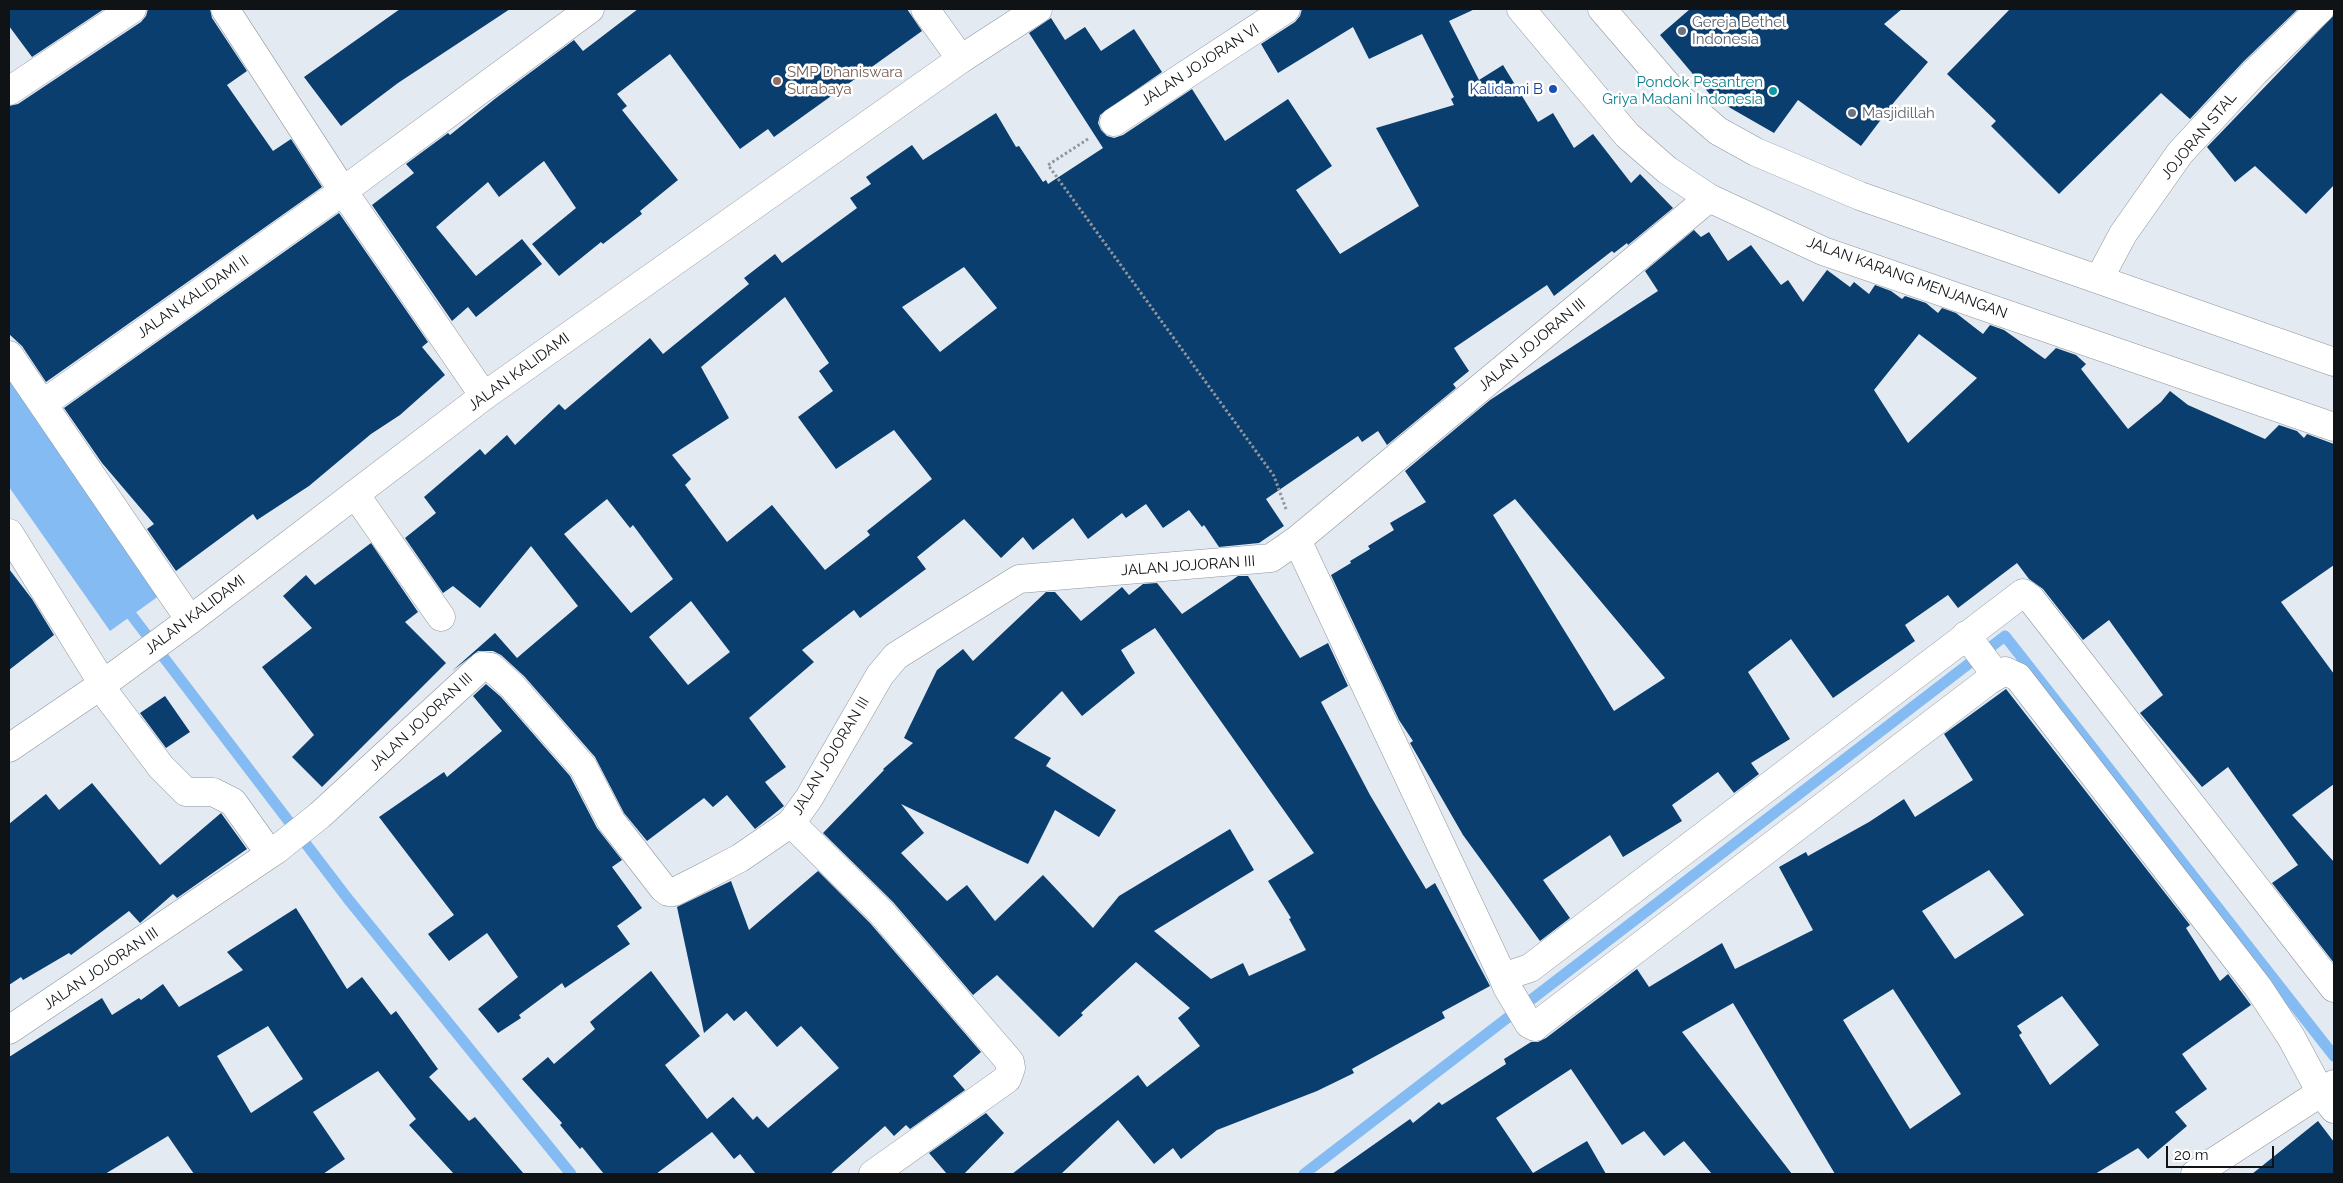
<!DOCTYPE html>
<style>
body{margin:0}
#map{position:relative;width:2343px;height:1183px;overflow:hidden;background:#e4eaf2;font-family:Raleway,sans-serif}
canvas{display:block}
.frame{position:absolute;inset:0;border:10px solid #101315;pointer-events:none}
.scale{position:absolute;left:2166px;top:1146px;width:108px;height:22px;box-sizing:border-box;border:2px solid #101315;border-top:0;padding-left:6px;font-size:15px;line-height:18px;white-space:nowrap;color:#101315;-webkit-text-stroke:4px #fff;paint-order:stroke}
</style>
<div id="map">
<canvas width="2343" height="1183"></canvas>
<div class="frame"></div>
<div class="scale">20 m</div>
</div>
<script>
const ctx = document.querySelector('canvas').getContext('2d');
ctx.lineJoin = 'round';
function fill(path, color) {
  ctx.fillStyle = color;
  ctx.fill(path, 'evenodd');
}
function shape(rows) {
  const path = new Path2D();
  for (const r of rows) {
    path.moveTo(r[0], r[1]);
    for (let i = 2; i < r.length; i += 2) path.lineTo(r[i], r[i + 1]);
  }
  return path;
}
function trace(path, color, width, dash) {
  ctx.strokeStyle = color;
  ctx.lineWidth = width;
  ctx.lineCap = dash ? 'butt' : 'round';
  ctx.setLineDash(dash || []);
  ctx.stroke(path);
}
function label(font, color, halo, rows, align = 'center') {
  ctx.font = font + ' Raleway,sans-serif';
  ctx.lineWidth = 5;
  ctx.setLineDash([]);
  ctx.textBaseline = 'middle';
  ctx.strokeStyle = halo;
  ctx.fillStyle = color;
  for (const [text, x, y, turn = 0] of rows) {
    ctx.save();
    ctx.translate(x, y);
    ctx.rotate((+turn || 0) * Math.PI / 180);
    ctx.textAlign = isNaN(turn) ? turn : align;
    if (halo) ctx.strokeText(text, 0, 0);
    ctx.fillText(text, 0, 0);
    ctx.restore();
  }
}
fill(shape([
 [9,367,163,593,110,631,9,487]
]), '#85bbf3');
trace(shape([
 [123,604,348,899,571,1174],
 [1304,1174,2005,636,2334,1056]
]), '#85bbf3', 11);
fill(shape([
 [9,9,104,9,32,57,9,26],
 [148,9,210,9,212,18,247,71,227,85,273,151,291,139,322,187,46,382,22,346,9,334,9,106,18,104,141,22,146,16],
 [400,9,510,9,398,83,341,126,304,77],
 [638,9,907,9,922,31,774,137,768,129,740,149,670,54,617,94,627,106,622,110,678,180,640,211,642,214,603,244,601,242,559,276,532,244,576,208,544,161,499,197,488,182,436,227,476,276,522,239,542,264,476,317,468,307,452,321,372,205,414,173,406,164,448,133,450,135,496,98,574,40,583,51],
 [1302,9,1475,9,1449,21,1479,80,1503,65,1538,122,1553,113,1574,148,1593,134,1631,183,1640,174,1673,208,1628,245,1627,243,1614,253,1612,251,1554,296,1547,285,1454,348,1469,371,1453,384,1456,388,1387,445,1378,431,1362,442,1358,436,1266,499,1284,526,1259,543,1219,547,1204,525,1202,527,1189,510,1163,528,1146,504,1126,518,1122,513,1088,539,1073,518,1033,550,1023,537,1001,558,964,519,917,557,926,569,860,618,854,610,802,650,814,662,749,718,786,767,765,782,784,806,755,829,727,795,713,807,704,798,647,841,624,813,595,757,524,676,501,655,493,651,478,651,452,671,495,633,517,658,578,606,531,546,480,608,453,586,443,593,405,538,436,513,424,497,480,449,485,455,507,435,515,445,559,404,565,410,650,338,663,354,749,284,744,278,775,254,782,263,857,208,850,198,871,184,866,177,912,145,923,160,996,113,1016,147,1019,146,1043,182,1046,180,1048,184,1103,148,1029,33,1051,18,1065,40,1085,27,1101,51,1134,29,1162,72,1100,115,1098,123,1101,130,1107,136,1114,138,1123,135,1192,89,1225,141,1288,99,1332,166,1296,190,1340,254,1419,206,1376,128,1454,105,1451,99,1454,97,1422,34,1369,59,1353,27,1278,73,1261,44,1295,22,1300,16],
 [964,267,997,308,940,352,902,307],
 [785,297,829,363,819,371,833,391,798,417,836,469,894,430,932,479,867,531,870,535,825,570,772,505,727,542,685,485,691,479,672,455,729,418,701,367],
 [607,499,630,528,633,525,673,579,631,613,564,534],
 [691,601,730,652,688,685,649,637],
 [1690,9,1902,9,1884,24,1928,62,1895,101,1861,146,1798,100,1774,133,1713,98,1660,35],
 [2010,9,2298,9,2244,61,2190,119,2161,93,2059,194,1991,126,1996,121,1947,74],
 [2334,15,2334,185,2306,214,2255,166,2235,182,2207,147],
 [339,213,428,342,422,347,445,375,400,415,371,434,309,486,257,520,253,514,176,571,147,529,154,524,102,463,64,408],
 [1694,230,1701,237,1709,232,1728,261,1751,245,1781,285,1788,280,1803,302,1827,270,1850,287,1854,282,1869,294,1875,285,1891,291,1902,299,1905,296,1926,303,1938,313,1942,308,1956,313,1983,334,1990,325,2004,330,2045,359,2056,348,2076,355,2086,364,2081,369,2128,429,2161,402,2170,391,2188,405,2265,439,2279,425,2297,431,2304,438,2307,434,2334,444,2334,565,2281,602,2334,674,2334,784,2292,815,2334,862,2334,963,2272,883,2298,865,2228,767,2202,787,2140,713,2163,695,2109,620,2083,640,2043,589,2029,579,2017,563,1958,608,1948,595,1905,625,1915,641,1833,698,1791,639,1748,672,1790,739,1751,763,1759,774,1734,793,1718,772,1672,805,1682,821,1623,857,1610,835,1543,880,1570,918,1540,941,1463,835,1410,743,1413,741,1399,720,1331,575,1351,563,1350,561,1370,549,1368,546,1394,530,1390,523,1426,502,1405,471,1490,400,1658,291,1645,271],
 [1919,334,1977,378,1908,443,1874,390],
 [1515,499,1665,678,1614,711,1493,515],
 [371,543,418,612,405,622,446,663,322,787,292,757,314,735,262,667,312,628,283,596,306,575,315,585],
 [9,569,32,599,54,635,9,670],
 [1238,576,1248,576,1300,658,1328,643,1348,686,1321,702,1370,795,1426,889,1435,883,1490,986,1442,1012,1445,1018,1352,1069,1354,1073,1317,1091,1217,1130,1181,1159,1173,1148,1154,1164,1118,1120,1061,1174,1012,1174,1138,1075,1147,1087,1200,1046,1178,1018,1190,1008,1136,962,1081,1013,1083,1015,1059,1037,997,975,973,995,893,902,823,833,884,770,883,769,913,743,904,738,937,670,963,649,973,661,1046,592,1055,592,1081,621,1122,587,1129,595,1143,584,1157,583,1182,614],
 [1155,628,1314,853,1268,881,1291,918,1289,919,1306,950,1249,976,1243,963,1211,979,1154,931,1254,870,1230,829,1119,896,1093,928,1043,875,995,921,967,885,947,901,901,853,924,833,901,804,1028,864,1055,810,1099,837,1116,810,1046,766,1051,758,1014,738,1062,691,1082,716,1135,673,1121,650],
 [486,684,501,697,570,776,597,828,622,860,612,867,642,908,617,926,630,944,565,988,562,983,519,1015,521,1018,498,1033,478,1009,518,977,487,933,449,961,428,934,454,915,379,817,444,772,447,777,502,731,473,696],
 [2006,689,2190,925,2186,928,2220,981,2228,974,2251,1005,2182,1054,2207,1089,2175,1112,2187,1126,2148,1159,2138,1148,2095,1174,1835,1174,1733,1003,1682,1032,1792,1174,1712,1174,1684,1141,1664,1156,1644,1131,1622,1145,1571,1069,1496,1118,1533,1173,1587,1141,1606,1174,1332,1174,1410,1119,1413,1123,1439,1102,1442,1105,1506,1064,1504,1059,1531,1042,1538,1042,1546,1038,1637,969,1649,987,1722,943,1735,969,1813,930,1779,867,1806,852,1808,856,1869,822,1904,799,1915,817,1973,780,1944,734],
 [1989,870,2024,915,1955,959,1922,911],
 [1893,989,1961,1094,1910,1129,1843,1020],
 [2062,996,2099,1045,2050,1085,2019,1035,2022,1033,2017,1026],
 [165,696,190,732,166,748,140,713],
 [92,783,160,865,221,813,247,849,177,898,173,894,140,923,129,911,71,955,69,953,23,980,21,977,9,985,9,824,46,794,59,810],
 [818,871,870,923,981,1052,953,1076,965,1090,910,1129,906,1125,894,1136,885,1126,830,1174,756,1174,740,1154,734,1159,712,1132,656,1174,604,1174,582,1147,580,1149,560,1125,562,1123,522,1079,548,1057,554,1064,595,1029,590,1022,651,971,700,1036,665,1065,707,1119,733,1097,753,1120,757,1116,768,1128,839,1068,801,1026,777,1047,746,1011,734,1021,727,1013,704,1033,677,907,731,881,749,930],
 [296,908,347,989,362,977,391,1015,396,1011,438,1069,429,1077,469,1121,475,1117,524,1174,454,1174,409,1125,416,1119,378,1071,313,1112,345,1159,323,1174,194,1174,168,1136,105,1174,9,1174,9,1057,102,998,112,1015,139,998,141,1000,163,984,179,1007,243,970,227,952],
 [268,1026,303,1079,251,1113,217,1056],
 [986,1113,1004,1133,964,1174,947,1174,929,1153],
 [2318,1121,2334,1142,2334,1174,2252,1174]
]), '#093e6f');
const minor = shape([
 [225,9,343,191,484,396],
 [925,9,961,59],
 [9,91,132,9],
 [1114,122,1286,9],
 [2099,279,2123,234,2180,153,2255,72,2320,9],
 [9,355,190,620],
 [44,403,343,191,590,9],
 [355,494,441,617],
 [9,533,103,684],
 [1297,540,1503,977,1530,968,2023,593,2031,599,2334,988],
 [1966,635,1996,675],
 [100,686,161,767,186,792,213,792,233,802,270,854],
 [791,823,881,912,1010,1062,1011,1068,1007,1079,873,1174],
 [1503,977,1507,987,1529,1024,1535,1027,1538,1024,1988,681,2005,671,2018,677,2258,987,2291,1037,2321,1093,2334,1109],
 [9,1030,276,850,320,815,482,666,491,667,512,686,583,767,611,821,663,888,668,892,674,892,698,880,740,858,791,823,809,798,880,675,896,656,1019,579,1271,558,1297,540,1709,198],
 [2195,1174,2334,1084]
]);
const tertiary = shape([
 [9,748,103,684,190,620,484,396,961,59,1038,9]
]);
const primary = shape([
 [1521,9,1627,135,1667,170,1709,198,1823,251,2334,427],
 [1602,9,1675,94,1718,131,1756,152,1860,196,2334,362]
]);
trace(minor, '#8f959c', 29);
trace(tertiary, '#8f959c', 29);
trace(primary, '#8f959c', 29);
trace(shape([
 [1088,139,1048,165,1274,476,1286,509]
]), '#91969c', 3, [2.5, 2.5]);
trace(minor, '#fff', 28);
trace(tertiary, '#fff', 28);
trace(primary, '#fff', 28);
for (const [x, y, r, color] of [
 [1682,31,5,"#6b7280"],
 [777,81,5,"#8d6e63"],
 [1553,89,5,"#1a4fb4"],
 [1773,91,5,"#0f9aa8"],
 [1852,113,5,"#6b7280"]
]) {
  const dot = new Path2D();
  dot.arc(x, y, r, 0, 2 * Math.PI);
  ctx.fillStyle = color;
  ctx.fill(dot);
  trace(dot, '#fff', 2);
}
label('15px', '#5b616d', '#fff', [
 ["Gereja Bethel",1692,22],
 ["Indonesia",1692,39],
 ["Masjidillah",1862,113]
], 'left');
label('15px', '#101315', '#fff', [
 ["JALAN JOJORAN VI",1200,65,-33],
 ["JOJORAN STAL",2199,136,-50],
 ["JALAN KARANG MENJANGAN",1907,278,20],
 ["JALAN KALIDAMI II",193,297,-35],
 ["JALAN JOJORAN III",1532,345,-40],
 ["JALAN KALIDAMI",519,372,-36],
 ["JALAN JOJORAN III",1188,566,-4],
 ["JALAN KALIDAMI",195,615,-37],
 ["JALAN JOJORAN III",421,722,-43],
 ["JALAN JOJORAN III",831,756,-59],
 ["JALAN JOJORAN III",101,969,-34]
]);
label('15px', '#785e54', '#fff', [
 ["SMP Dhaniswara",787,72],
 ["Surabaya",787,89]
], 'left');
label('15px', '#0d838f', '#fff', [
 ["Pondok Pesantren",1763,82],
 ["Griya Madani Indonesia",1763,99]
], 'right');
label('15px', '#164399', '#fff', [
 ["Kalidami B",1543,89]
], 'right');
</script>
